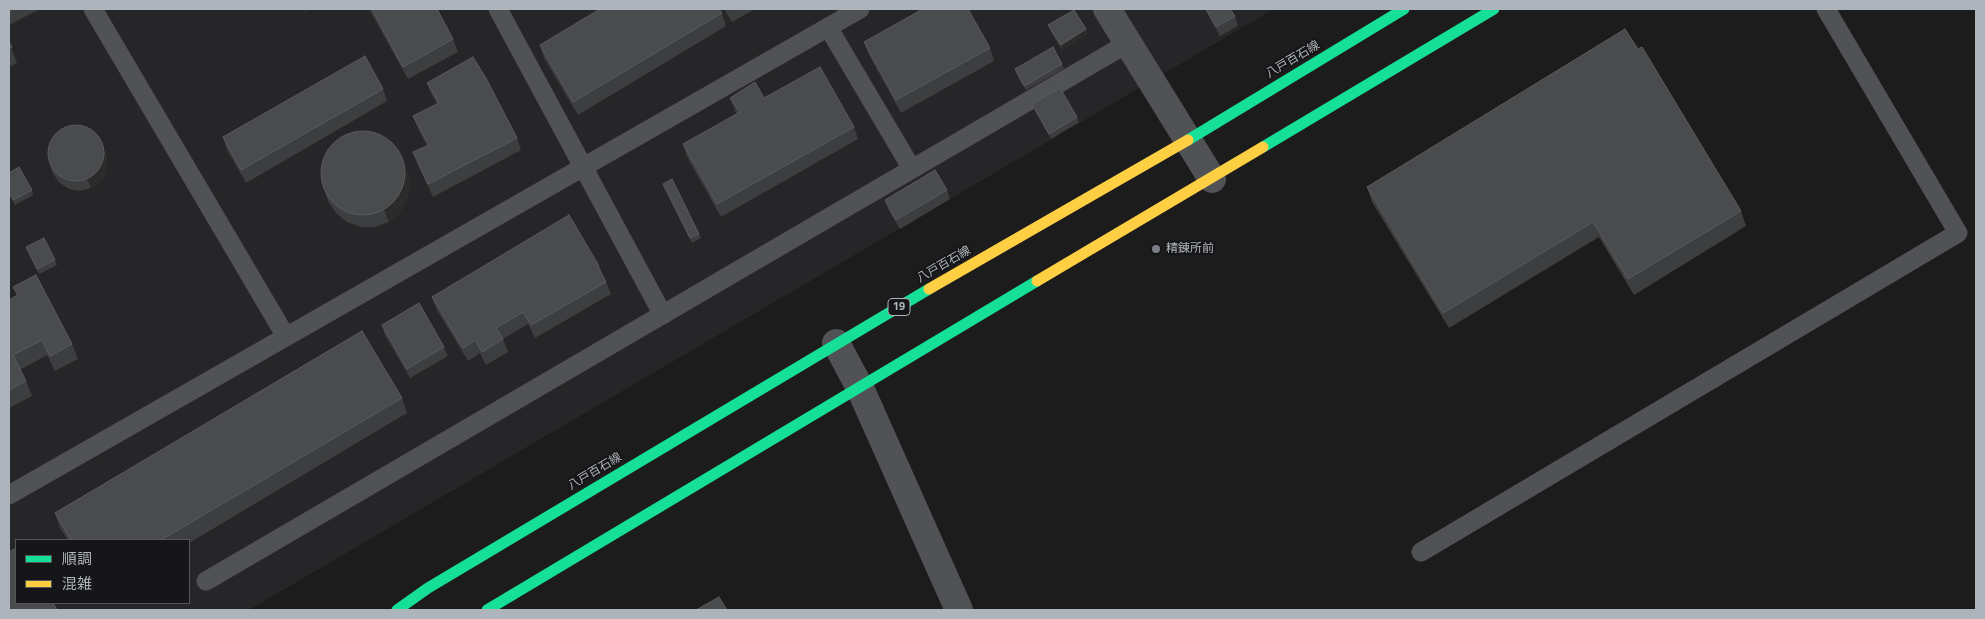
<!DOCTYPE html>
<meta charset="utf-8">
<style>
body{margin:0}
#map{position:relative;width:1985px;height:619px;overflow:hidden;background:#1c1c1c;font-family:"Titillium Web","Noto Sans JP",sans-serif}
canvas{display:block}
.frame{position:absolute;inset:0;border:10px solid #aeb4bb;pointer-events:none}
.legend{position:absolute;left:15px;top:539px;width:175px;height:65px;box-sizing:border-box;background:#161618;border:1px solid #535559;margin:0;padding:6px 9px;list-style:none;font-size:15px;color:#aeb4bb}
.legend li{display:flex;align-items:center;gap:10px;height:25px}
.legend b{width:25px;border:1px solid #535559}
</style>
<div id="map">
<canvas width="1985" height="619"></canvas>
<div class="frame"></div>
<ul class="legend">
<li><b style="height:6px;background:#16e098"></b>順調</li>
<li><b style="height:6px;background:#ffcf43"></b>混雑</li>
</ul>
</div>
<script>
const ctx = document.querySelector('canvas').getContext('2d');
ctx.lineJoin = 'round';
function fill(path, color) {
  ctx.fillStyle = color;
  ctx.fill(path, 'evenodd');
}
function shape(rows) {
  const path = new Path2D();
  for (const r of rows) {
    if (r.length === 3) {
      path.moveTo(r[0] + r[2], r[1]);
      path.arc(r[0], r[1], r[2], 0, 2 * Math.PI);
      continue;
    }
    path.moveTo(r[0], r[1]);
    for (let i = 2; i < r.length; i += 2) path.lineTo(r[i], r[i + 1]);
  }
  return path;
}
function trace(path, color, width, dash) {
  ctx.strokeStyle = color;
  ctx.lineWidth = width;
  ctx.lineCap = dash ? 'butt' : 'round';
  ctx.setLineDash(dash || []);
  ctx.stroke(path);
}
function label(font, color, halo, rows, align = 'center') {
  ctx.font = font + ' "Titillium Web","Noto Sans JP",sans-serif';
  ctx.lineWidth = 4;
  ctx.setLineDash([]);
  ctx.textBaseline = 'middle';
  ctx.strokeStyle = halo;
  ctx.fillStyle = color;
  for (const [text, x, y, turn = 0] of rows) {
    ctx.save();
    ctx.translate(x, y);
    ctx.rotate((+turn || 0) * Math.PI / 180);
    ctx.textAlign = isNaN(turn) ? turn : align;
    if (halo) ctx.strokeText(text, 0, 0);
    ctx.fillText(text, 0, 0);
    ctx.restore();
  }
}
fill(shape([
 [9,9,1274,9,249,610,9,610],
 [16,540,189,540,189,603,16,603]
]), '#262628');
trace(shape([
 [93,9,285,335],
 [498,9,663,315],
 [828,27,912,169],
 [9,495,860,9],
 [1421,552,1958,233,1826,9],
 [206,581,1128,43]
]), '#505255', 19);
trace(shape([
 [1107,9,1212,179],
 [836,343,860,388,959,610]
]), '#505255', 28);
trace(shape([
 [1188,140,1404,9],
 [1263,147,1494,9],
 [397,610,428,588,929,289],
 [487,610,1037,281]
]), '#16e098', 11);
trace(shape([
 [1037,281,1263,147],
 [929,289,1188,140]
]), '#ffcf43', 11);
fill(shape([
 [9,9,37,9,38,10,9,25],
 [369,9,437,9,453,39,458,52,408,79],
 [724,9,755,9,732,22],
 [1205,9,1230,9,1235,16,1238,26,1220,36],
 [722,13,726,26,578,115,544,58,540,45],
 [1048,25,1088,34,1062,50,1050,30],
 [9,42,17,63,9,67],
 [864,42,990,48,994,61,901,113,869,55],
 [1638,49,1741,211,1746,226,1634,295,1599,237,1449,328,1372,202,1367,187],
 [1062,64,1064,69,1026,90,1017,74,1015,69],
 [427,83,517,138,521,150,433,197,418,165,413,152,427,146,418,128,413,116,437,104,432,95],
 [383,89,387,101,246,183,227,150,223,137],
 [730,98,764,98,854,127,858,139,721,217,687,157,683,144,737,114,735,111],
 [1032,104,1077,117,1079,122,1051,139,1034,109],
 [105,151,107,162,106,173,100,182,91,188,80,191,69,189,60,183,53,174,50,165],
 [402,158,407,171,410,185,407,199,400,212,389,222,375,227,361,227,347,222,336,213,328,201,324,188],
 [9,173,32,190,33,195,15,205,9,193],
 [663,184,699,234,701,238,692,243],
 [947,190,950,199,900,229,888,209,885,200],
 [26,247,55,260,57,265,39,274],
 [599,266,611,294,535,338,528,324,503,339,508,352,486,365,480,353,468,361,437,310,432,297],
 [13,287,72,344,78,359,55,371,47,355,20,370,26,381,32,396,9,408,9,300,17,295],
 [382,325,444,347,448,356,410,378,385,335],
 [402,398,407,413,189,543,189,540,68,540,60,528,55,513]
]), '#3d3e3f');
fill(shape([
 [303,9,312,9,304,14],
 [1086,29,1088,34,1062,50,1061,45],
 [101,142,107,162,106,173,100,182,91,188,87,179],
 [402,158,407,171,410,185,407,199,400,212,389,222,384,209]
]), '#2b2b2c');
const building = shape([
 [372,9,437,9,453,39,403,67,372,9],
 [600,9,719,9,722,13,573,102,540,45,600,9],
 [923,9,968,9,990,48,896,100,864,42,923,9],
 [1206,9,1230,9,1235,16,1216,27,1206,9],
 [1074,10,1086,29,1061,45,1048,25,1074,10],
 [1625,29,1638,49,1642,47,1741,211,1628,279,1593,222,1443,313,1367,187,1625,29],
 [9,42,12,47,9,49,9,42],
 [1053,47,1062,64,1024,86,1015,69,1053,47],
 [365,56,383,89,241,170,223,137,365,56],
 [473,57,486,78,517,138,428,184,413,152,429,145,413,116,439,103,427,83,473,57],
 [820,67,854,127,717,204,683,144,740,112,730,98,755,82,764,98,820,67],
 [1060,88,1077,117,1049,134,1032,104,1060,88],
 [76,153,28],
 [363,173,42],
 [19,167,32,190,13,200,9,191,9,173,19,167],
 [935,170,947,190,896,220,885,200,935,170],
 [672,179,699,234,690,238,663,184,672,179],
 [569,215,599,266,598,267,606,282,531,325,523,312,496,328,503,339,482,352,475,340,463,348,432,297,569,215],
 [44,238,55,260,37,269,26,247,44,238],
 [36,275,72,344,50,356,42,340,13,355,26,381,9,390,9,300,18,295,13,287,36,275],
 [419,303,444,347,407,369,382,325,419,303],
 [362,331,402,398,161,540,71,540,55,513,362,331],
 [16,548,16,603,53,603,57,610,9,610,9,552,16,548],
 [719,597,727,610,696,610,719,597]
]);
fill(building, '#4a4b4d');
trace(building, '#595b5e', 1);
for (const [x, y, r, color] of [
 [1156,249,5,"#7b7f83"]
]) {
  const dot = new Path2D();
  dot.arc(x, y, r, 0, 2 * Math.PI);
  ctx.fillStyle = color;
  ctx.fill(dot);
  trace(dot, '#161618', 2);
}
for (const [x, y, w] of [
 [899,307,22]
]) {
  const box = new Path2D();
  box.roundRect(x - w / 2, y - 8.5, w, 17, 4);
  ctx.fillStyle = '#161618';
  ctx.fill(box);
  trace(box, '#aeb4bb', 1);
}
label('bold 11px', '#aeb4bb', null, [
 ["19",899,307]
]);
label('12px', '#aeb4bb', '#161618', [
 ["八戸百石線",1293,60,-31],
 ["八戸百石線",944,265,-30],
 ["八戸百石線",595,472,-31]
]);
label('12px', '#aeb4bb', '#161618', [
 ["精錬所前",1166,249]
], 'left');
</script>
